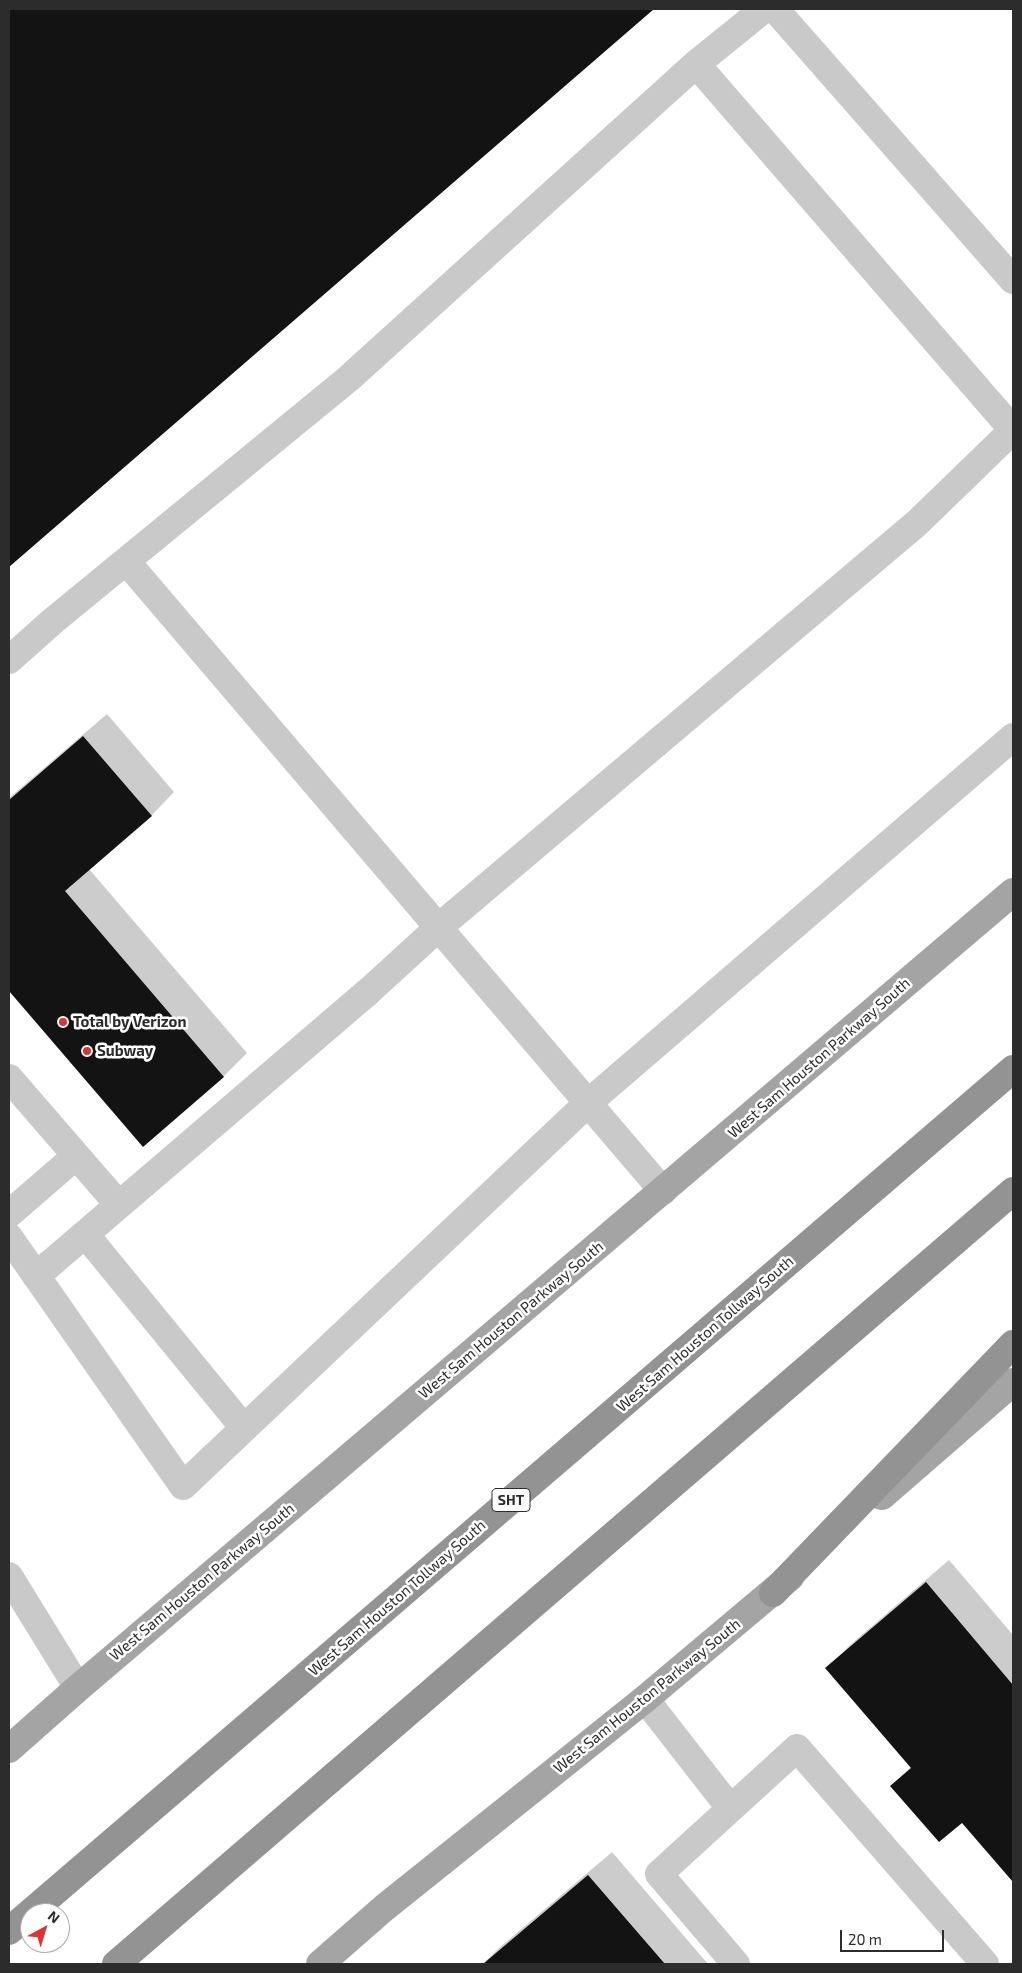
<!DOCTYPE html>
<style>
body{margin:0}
#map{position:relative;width:1022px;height:1973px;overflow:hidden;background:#fff;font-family:"Exo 2",sans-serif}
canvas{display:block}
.frame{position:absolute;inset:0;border:10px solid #2c2c2c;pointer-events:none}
.north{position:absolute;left:20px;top:1903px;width:50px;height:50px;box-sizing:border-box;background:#fff;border:1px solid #ababab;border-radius:50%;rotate:39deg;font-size:14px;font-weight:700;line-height:20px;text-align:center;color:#2c2c2c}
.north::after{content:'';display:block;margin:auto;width:18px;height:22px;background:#df3333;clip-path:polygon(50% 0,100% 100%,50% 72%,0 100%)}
.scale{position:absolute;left:840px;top:1930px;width:104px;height:22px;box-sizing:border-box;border:2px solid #2c2c2c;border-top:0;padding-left:6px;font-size:15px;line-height:18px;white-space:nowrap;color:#2c2c2c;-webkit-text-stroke:4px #fff;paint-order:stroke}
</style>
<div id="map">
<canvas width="1022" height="1973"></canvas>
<div class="frame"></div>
<div class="north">N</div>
<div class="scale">20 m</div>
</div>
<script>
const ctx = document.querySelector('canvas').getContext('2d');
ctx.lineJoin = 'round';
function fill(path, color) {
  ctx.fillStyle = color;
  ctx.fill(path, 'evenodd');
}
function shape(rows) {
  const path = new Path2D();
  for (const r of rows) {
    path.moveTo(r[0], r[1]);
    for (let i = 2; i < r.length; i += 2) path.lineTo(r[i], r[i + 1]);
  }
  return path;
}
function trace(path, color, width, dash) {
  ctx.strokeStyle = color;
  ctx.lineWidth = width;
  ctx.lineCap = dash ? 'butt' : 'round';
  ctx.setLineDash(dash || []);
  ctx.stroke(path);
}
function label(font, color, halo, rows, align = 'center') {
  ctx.font = font + ' "Exo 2",sans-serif';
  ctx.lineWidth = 5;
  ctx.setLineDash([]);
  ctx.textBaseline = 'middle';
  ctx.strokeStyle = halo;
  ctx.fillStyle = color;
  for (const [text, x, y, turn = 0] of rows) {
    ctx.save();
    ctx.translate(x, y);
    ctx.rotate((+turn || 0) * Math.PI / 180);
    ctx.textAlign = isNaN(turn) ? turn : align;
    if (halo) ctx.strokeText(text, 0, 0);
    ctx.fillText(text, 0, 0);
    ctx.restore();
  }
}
fill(shape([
 [9,9,652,9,9,566],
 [107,714,174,792,151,816,89,869,247,1053,224,1076,143,1145,9,989,9,798],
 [949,1560,1013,1635,1013,1880,962,1821,892,1786,912,1766,827,1668,850,1645],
 [612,1852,708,1964,483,1964,499,1948]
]), '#0003');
fill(shape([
 [9,9,654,9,9,567],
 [83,736,152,816,65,891,224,1077,143,1147,9,991,9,800],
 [926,1582,1013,1685,1013,1882,962,1823,939,1842,890,1786,911,1768,825,1668],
 [588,1875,665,1964,483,1964]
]), '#131313');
trace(shape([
 [775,9,1013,280],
 [126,561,663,1191],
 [9,660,54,620,348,379,696,64,764,9],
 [9,1078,119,1205],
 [9,1214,76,1156],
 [85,1234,244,1428],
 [9,1237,183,1486,588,1103,1013,737],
 [36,1276,369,991,439,927,917,523,1013,430,696,64],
 [9,1576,78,1688],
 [645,1699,730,1808],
 [736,1964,659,1874,797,1748,985,1964]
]), '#c9c9c9', 28);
trace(shape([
 [882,1496,1013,1382],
 [9,1749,78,1688,1013,892],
 [320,1964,384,1908,645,1699,790,1577]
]), '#a4a4a4', 28);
trace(shape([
 [773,1593,1013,1344],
 [9,1931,1013,1069],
 [116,1964,1013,1191]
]), '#939393', 28);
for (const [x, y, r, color] of [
 [63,1022,5,"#df3333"],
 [87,1051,5,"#df3333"]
]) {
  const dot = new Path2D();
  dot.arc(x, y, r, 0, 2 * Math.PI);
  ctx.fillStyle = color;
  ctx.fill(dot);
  trace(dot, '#fff', 2);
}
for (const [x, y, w] of [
 [511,1500,38]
]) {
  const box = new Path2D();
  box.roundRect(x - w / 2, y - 11.5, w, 23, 4);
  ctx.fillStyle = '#fff';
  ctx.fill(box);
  trace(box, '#2c2c2c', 1);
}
label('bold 14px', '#2c2c2c', null, [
 ["SHT",511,1500]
]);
label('bold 15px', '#2c2c2c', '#fff', [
 ["Total by Verizon",73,1022],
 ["Subway",97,1051]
], 'left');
label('15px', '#2c2c2c', '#fff', [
 ["West Sam Houston Parkway South",819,1058,-41],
 ["West Sam Houston Parkway South",511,1320,-40],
 ["West Sam Houston Tollway South",705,1334,-41],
 ["West Sam Houston Parkway South",202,1582,-40],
 ["West Sam Houston Tollway South",397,1598,-41],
 ["West Sam Houston Parkway South",647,1696,-39]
]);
</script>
